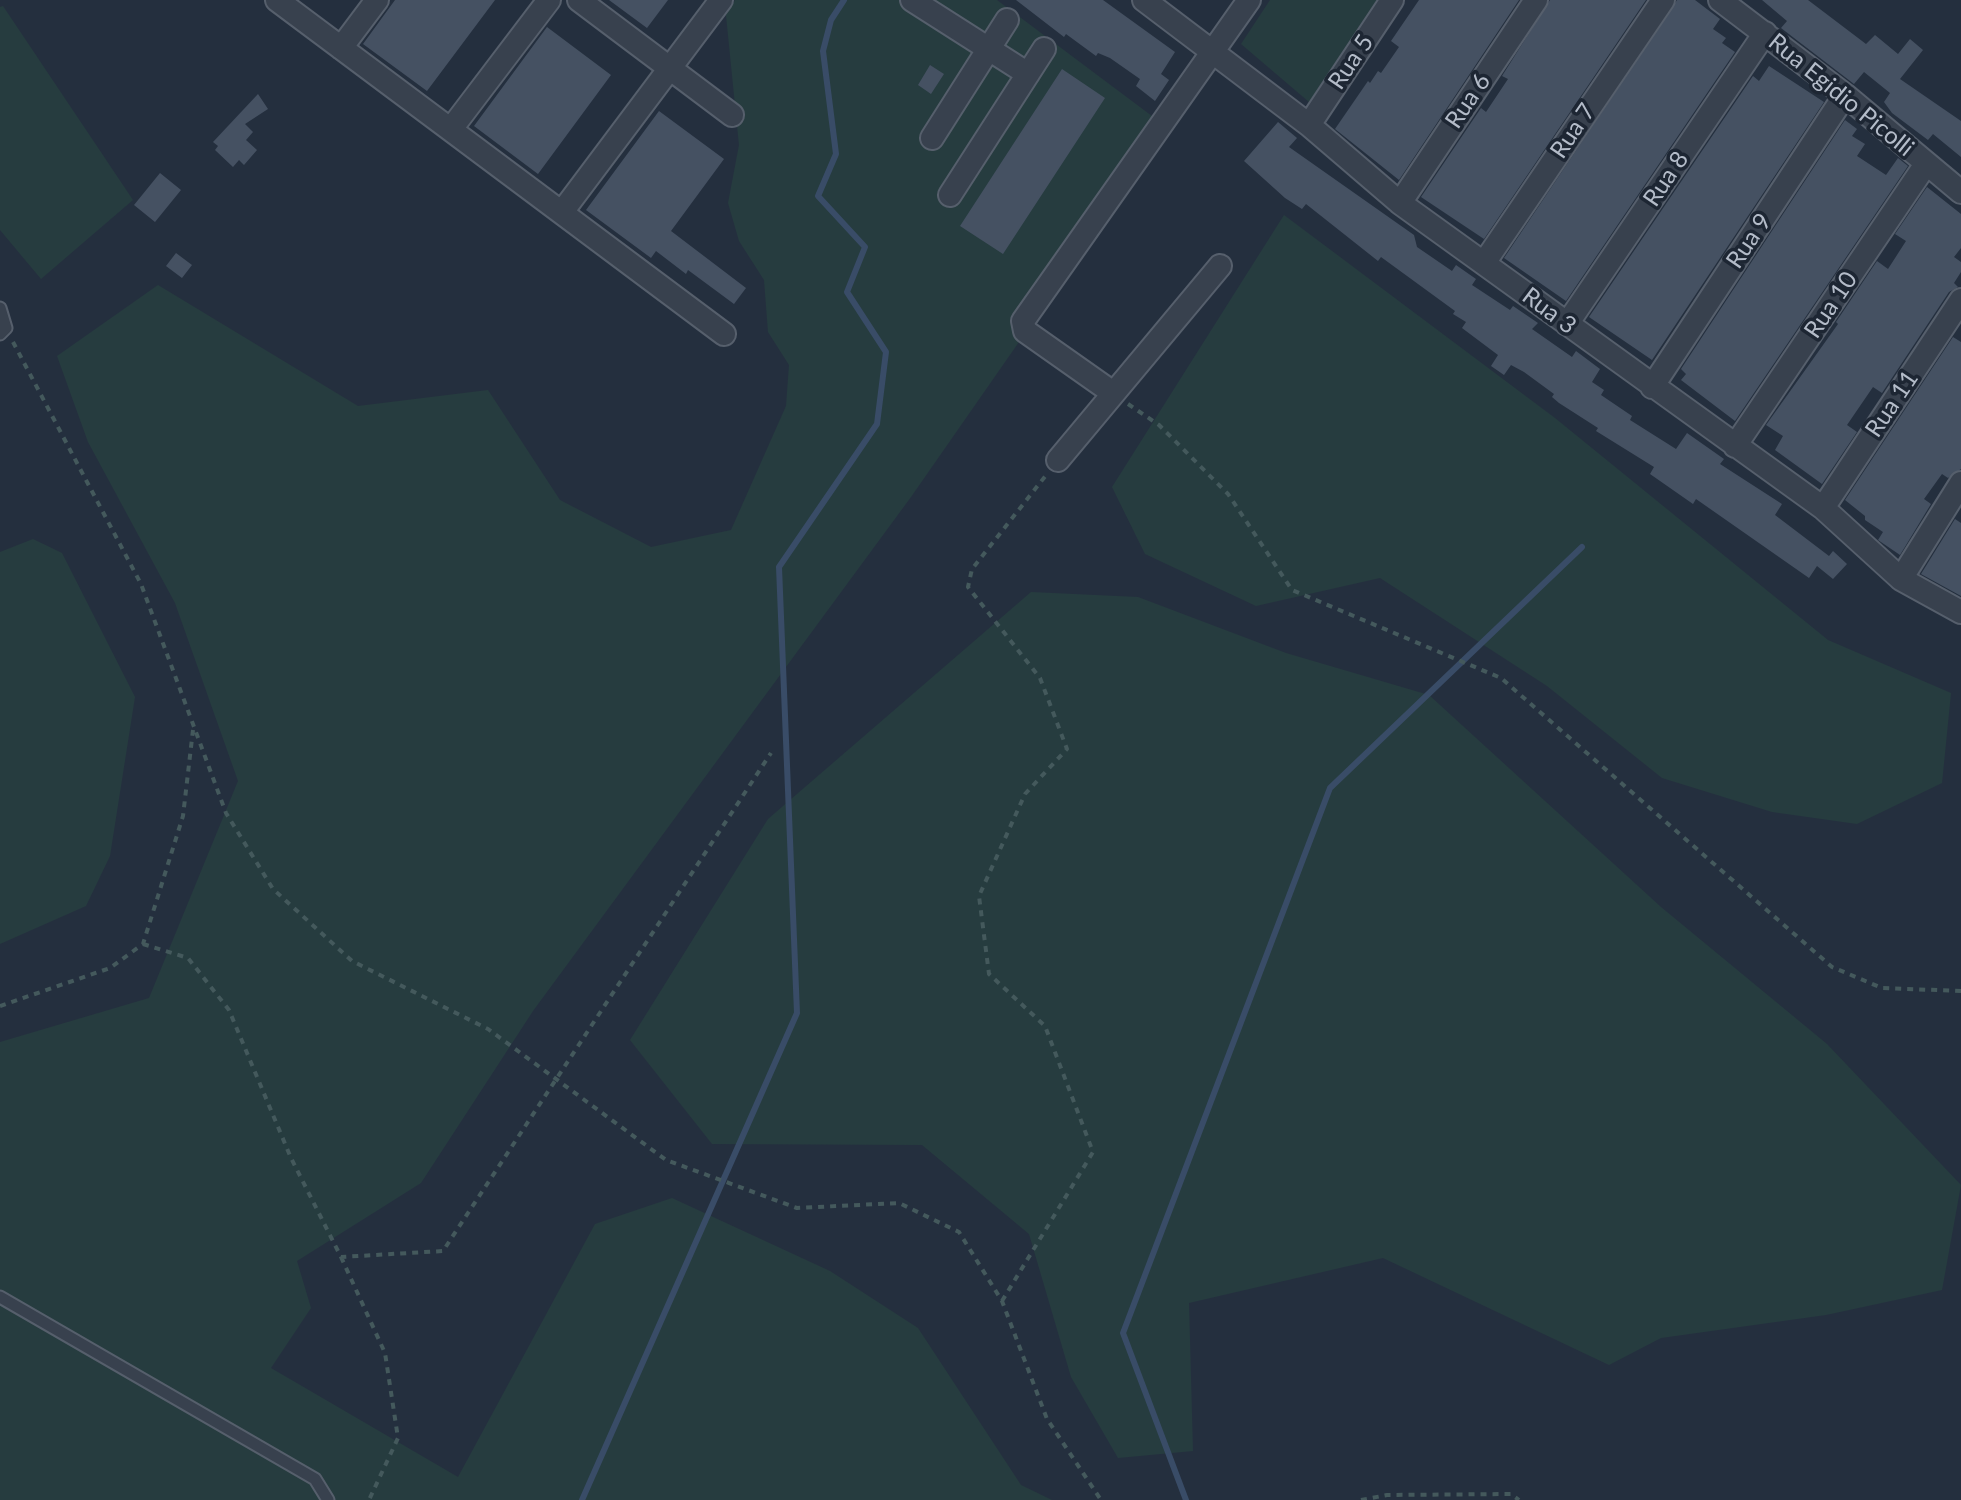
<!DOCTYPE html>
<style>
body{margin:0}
canvas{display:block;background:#242f3e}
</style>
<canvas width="1961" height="1500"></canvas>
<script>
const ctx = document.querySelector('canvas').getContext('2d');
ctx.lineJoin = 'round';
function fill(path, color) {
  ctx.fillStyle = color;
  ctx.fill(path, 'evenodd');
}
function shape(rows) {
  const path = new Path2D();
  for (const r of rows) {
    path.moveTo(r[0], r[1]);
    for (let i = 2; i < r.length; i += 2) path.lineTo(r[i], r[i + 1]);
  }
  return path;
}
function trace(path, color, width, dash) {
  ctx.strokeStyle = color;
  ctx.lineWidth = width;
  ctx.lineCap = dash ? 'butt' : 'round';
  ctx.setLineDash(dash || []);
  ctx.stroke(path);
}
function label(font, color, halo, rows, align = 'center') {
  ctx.font = font + ' Lato,sans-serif';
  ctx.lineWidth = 7;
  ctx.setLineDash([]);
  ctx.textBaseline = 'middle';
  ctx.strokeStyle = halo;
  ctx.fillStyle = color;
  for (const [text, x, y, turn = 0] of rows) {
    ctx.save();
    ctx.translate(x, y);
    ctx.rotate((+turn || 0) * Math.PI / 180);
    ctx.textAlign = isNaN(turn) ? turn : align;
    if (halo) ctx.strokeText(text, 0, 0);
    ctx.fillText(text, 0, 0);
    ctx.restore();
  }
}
fill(shape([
 [735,0,997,0,1168,128,911,497,533,1011,421,1183,297,1261,311,1308,271,1368,458,1477,595,1224,672,1198,830,1271,918,1328,1021,1485,1052,1500,0,1500,0,1042,149,998,238,781,175,603,88,442,57,356,158,285,358,406,488,390,560,500,651,547,731,530,786,406,789,365,768,332,764,280,739,241,728,203,739,145,726,15],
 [1270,0,1377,0,1309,102,1241,44],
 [3,6,133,200,41,279,0,230,0,7],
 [1284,215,1555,418,1828,640,1951,693,1942,783,1857,824,1772,812,1662,778,1547,686,1380,578,1256,606,1145,554,1112,487],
 [33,539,62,553,135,697,110,856,86,906,0,944,0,552],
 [1031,592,1138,597,1286,653,1429,695,1661,907,1827,1044,1961,1185,1942,1290,1826,1315,1661,1338,1609,1365,1383,1258,1189,1303,1193,1451,1118,1458,1071,1377,1029,1234,922,1145,712,1144,630,1040,768,819]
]), '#263c3f');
trace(shape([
 [582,1500,797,1013,779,567,877,424,886,352,847,292,865,247,818,196,836,154,823,51,831,20,844,0],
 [1186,1500,1123,1333,1330,788,1582,547]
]), '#394c67', 6);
fill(shape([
 [395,0,495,0,427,91,363,44],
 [609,0,668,0,647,28],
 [1016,0,1103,0,1175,52,1161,74,1169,80,1155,101,1136,86,1140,79,1110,58,1098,53,1096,56,1066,34,1064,37],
 [1419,0,1519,0,1399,180,1335,129,1368,81,1370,83,1378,71,1381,73,1399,47,1391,41],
 [1550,0,1646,0,1484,239,1421,197,1481,108,1486,112,1508,79,1502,76],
 [1677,0,1695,0,1720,19,1713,29,1726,38,1722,43,1735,52,1566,301,1504,258],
 [1762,0,1808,0,1866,44,1875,35,1898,54,1910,39,1923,50,1900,79,1961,121,1961,157,1933,134,1928,140,1892,113,1884,102,1890,93,1864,72,1854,84,1781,28,1787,21],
 [547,27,611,75,538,174,474,126],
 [930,65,944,74,931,94,918,85],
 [1769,66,1824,102,1652,360,1589,317,1753,76,1759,81],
 [1062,69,1105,98,1003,254,960,226],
 [258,94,268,109,245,124,253,132,246,140,257,150,244,165,239,160,233,167,215,150,218,146,213,142],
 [659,111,724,159,671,231,746,288,734,304,688,270,686,274,656,251,651,258,586,210],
 [1845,120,1857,129,1852,136,1865,144,1857,156,1886,175,1898,158,1908,166,1735,421,1681,380,1686,374,1681,369],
 [1278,122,1297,138,1289,147,1414,235,1417,247,1452,271,1456,265,1476,279,1472,285,1510,310,1513,306,1538,323,1532,329,1572,357,1576,351,1600,369,1592,382,1604,390,1601,395,1632,416,1630,420,1676,449,1687,433,1724,459,1720,464,1782,504,1775,515,1829,556,1833,551,1847,564,1833,579,1817,566,1809,578,1696,499,1693,504,1650,474,1654,467,1596,431,1598,428,1559,403,1552,397,1554,394,1524,372,1511,365,1504,375,1491,366,1498,355,1462,328,1466,322,1453,314,1455,311,1381,257,1378,261,1306,204,1302,209,1285,198,1244,161],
 [160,173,181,190,155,222,134,205],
 [1927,187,1961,214,1961,248,1954,257,1961,262,1961,272,1954,283,1958,287,1949,292,1882,393,1873,387,1847,425,1857,432,1822,484,1775,450,1783,436,1766,425,1838,324,1836,322,1877,261,1888,269,1906,241,1895,234],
 [176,253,192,265,182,278,166,266],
 [1953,337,1961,342,1961,469,1948,478,1942,474,1924,499,1931,504,1900,555,1878,540,1883,532,1865,520,1865,516,1845,500],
 [1955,519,1961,523,1961,596,1921,574]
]), '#455162');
const service = shape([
 [0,308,6,328,0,334],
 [0,1297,315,1479,328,1500]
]);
const minor = shape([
 [277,0,724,334],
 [579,0,732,115],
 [912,0,1028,74],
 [1144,0,1309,125,1400,203,1823,508,1901,579,1961,612],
 [1720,0,1845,95,1961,192],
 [341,48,377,0],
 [1309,125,1392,0],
 [451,129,549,0],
 [932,138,1007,20],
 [950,195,1044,49],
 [1400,203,1536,0],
 [562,212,721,0],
 [1484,263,1663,0],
 [1567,324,1765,33],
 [1652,387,1845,95],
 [1113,393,1025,331,1023,321,1249,0],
 [1735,446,1926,164],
 [1058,460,1220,266],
 [1823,508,1961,300],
 [1901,579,1961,483]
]);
trace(service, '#565f6c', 15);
trace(minor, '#565f6c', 26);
trace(shape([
 [13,342,141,584,226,813,273,889,352,961,488,1029,666,1160,797,1208,899,1203,959,1232,1002,1301,1047,1419,1101,1500],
 [1128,404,1159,425,1228,494,1292,590,1501,678,1832,967,1882,988,1961,991],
 [143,944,188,958,229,1010,291,1158,341,1257,443,1251,771,753],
 [0,1006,110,968,143,944,183,816,193,730],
 [341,1257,385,1353,398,1438,369,1500],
 [1002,1301,1093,1152,1045,1026,989,974,979,896,1025,794,1067,749,1040,678,968,587,972,569,1047,474],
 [1361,1500,1387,1495,1511,1494,1519,1500]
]), '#44595c', 4, [6, 6]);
trace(service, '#38414e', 11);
trace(minor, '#38414e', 22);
label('24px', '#b4bcc9', '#1d2633', [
 ["Rua 5",1351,62,-56],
 ["Rua Egidio Picolli",1841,95,39],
 ["Rua 6",1468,101,-56],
 ["Rua 7",1573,131,-56],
 ["Rua 8",1666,179,-56],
 ["Rua 9",1749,241,-56],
 ["Rua 10",1831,305,-56],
 ["Rua 3",1549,311,37],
 ["Rua 11",1892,404,-56]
]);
</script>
